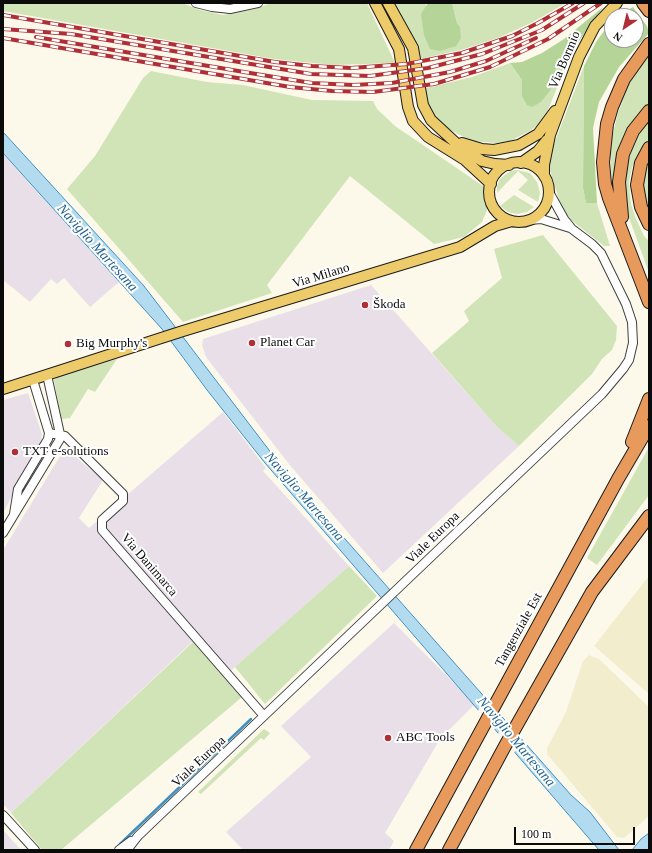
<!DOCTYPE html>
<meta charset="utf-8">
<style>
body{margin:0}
#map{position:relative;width:652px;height:853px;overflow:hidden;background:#fdf9ea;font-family:Georgia,serif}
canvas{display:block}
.frame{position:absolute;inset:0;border:4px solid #0b0b0b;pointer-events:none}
.north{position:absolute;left:604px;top:8px;width:40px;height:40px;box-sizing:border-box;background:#fff;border:1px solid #9d9d9d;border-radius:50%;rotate:215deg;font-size:11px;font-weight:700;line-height:16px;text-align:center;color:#0b0b0b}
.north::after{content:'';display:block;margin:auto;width:14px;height:18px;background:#af2f38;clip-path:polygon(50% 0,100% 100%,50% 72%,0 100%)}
.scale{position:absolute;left:514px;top:827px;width:121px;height:18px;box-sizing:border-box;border:2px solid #0b0b0b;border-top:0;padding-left:5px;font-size:12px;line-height:14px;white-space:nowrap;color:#0b0b0b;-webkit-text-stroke:3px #fff;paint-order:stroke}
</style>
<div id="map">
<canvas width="652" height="853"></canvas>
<div class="frame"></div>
<div class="north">N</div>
<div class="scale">100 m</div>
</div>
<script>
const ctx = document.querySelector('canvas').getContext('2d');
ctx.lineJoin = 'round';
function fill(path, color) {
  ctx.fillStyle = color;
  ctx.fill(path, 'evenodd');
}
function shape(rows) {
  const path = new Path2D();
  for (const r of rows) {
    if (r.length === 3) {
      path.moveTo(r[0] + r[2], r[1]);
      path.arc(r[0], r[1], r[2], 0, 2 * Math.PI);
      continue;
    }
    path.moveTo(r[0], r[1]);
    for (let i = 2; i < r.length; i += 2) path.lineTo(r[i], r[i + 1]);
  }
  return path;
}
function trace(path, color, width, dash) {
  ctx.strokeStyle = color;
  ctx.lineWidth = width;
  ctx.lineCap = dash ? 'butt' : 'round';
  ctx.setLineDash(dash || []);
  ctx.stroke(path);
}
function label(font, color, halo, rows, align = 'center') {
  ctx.font = font + ' Georgia,serif';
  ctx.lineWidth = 4;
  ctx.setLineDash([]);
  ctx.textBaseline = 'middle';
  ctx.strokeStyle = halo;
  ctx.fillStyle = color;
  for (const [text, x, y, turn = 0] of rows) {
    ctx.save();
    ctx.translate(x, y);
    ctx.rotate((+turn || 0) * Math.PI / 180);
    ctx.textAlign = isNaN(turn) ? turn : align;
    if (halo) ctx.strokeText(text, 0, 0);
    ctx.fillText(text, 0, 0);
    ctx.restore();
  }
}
fill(shape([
 [3,154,119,282,90,307,64,278,57,284,51,279,30,302,3,280],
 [371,285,496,426,519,446,383,573,289,464,206,357,202,345,203,339],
 [28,393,42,434,41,442,3,513,3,400],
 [223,412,266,468,263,471,349,566,225,676,192,642,11,813,3,804,3,550,65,448,103,480,79,518,89,528],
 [394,623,475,704,440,739,385,833,394,841,389,850,243,850,226,832,311,757,281,726],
 [3,830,21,850,3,850]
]), '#e8dfe9');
fill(shape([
 [649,576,649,694,594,646],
 [589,655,599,659,649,707,649,816,624,838,617,837,547,754,547,748,566,712,583,661]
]), '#f1edcd');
fill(shape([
 [3,3,182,3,200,10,223,15,255,9,271,3,367,3,395,63,333,65,274,59,3,11],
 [393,3,427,3,425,5,460,27,457,23,452,3,566,3,531,23,498,38,461,50,420,59,417,44],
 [649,53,649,104,637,115,625,134,618,150,612,182,610,146,618,113,630,82],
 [563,55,569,56,569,59,547,112,539,124,530,131,510,141,496,143,472,141,444,127,434,117,425,102,422,89,472,77,510,63,522,80,522,96,551,89,556,69],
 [584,66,583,188,586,203,597,203,610,246,604,246,571,220,562,209,549,167,549,157],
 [151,71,207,82,243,85,312,100,373,101,377,109,395,126,483,186,490,203,482,222,464,237,434,244,350,176,267,285,272,293,183,322,67,189,95,156,143,78],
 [649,121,649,141,632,167,629,183,631,204,636,219,644,236,649,241,649,273,623,201,630,143],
 [649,155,649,218,641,197,643,169],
 [517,170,530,173,537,182,540,193,538,202,518,190,528,180,518,171,497,193,497,186,500,179,510,171],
 [514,195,534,207,527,212,517,214,508,212,500,206],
 [543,235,617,326,616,340,612,350,602,359,592,374,519,446,496,426,432,353,469,321,464,311,502,278,494,249],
 [117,359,95,392,88,389,70,418,61,419,54,380,58,376],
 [649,447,649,495,597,565,587,558],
 [349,566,377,596,265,704,235,667],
 [193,642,225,676,242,697,61,850,42,850,11,813],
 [264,729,270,733,264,740,261,738,201,794,198,792]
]), '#d0e4b7');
fill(shape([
 [428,3,452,3,457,23,460,27,461,38,456,46,440,51,430,49,424,35,421,14],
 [603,7,581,38,569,59,568,56,563,55,556,69,551,89,541,102,532,107,527,105,522,96,522,80,510,63,522,62,542,53,564,39],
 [633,7,647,26,649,33,619,67,599,102,593,128,597,203,586,203,583,188,584,66,596,42,612,20,612,40,636,40,636,16,618,16]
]), '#b4d498');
const water = shape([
 [3,132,144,286,285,471,571,795,590,812,619,850,599,850,265,463,207,390,162,329,3,153,3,132],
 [649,833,649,850,632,850,641,839,649,833]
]);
fill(water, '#b3dbf0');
trace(water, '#4091c1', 1);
fill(shape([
 [486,696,502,714,494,730,478,711],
 [506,719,522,736,514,753,498,734]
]), '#fdf9ea');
trace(shape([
 [120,844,251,719]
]), '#4091c1', 2.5);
const minor = shape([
 [196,3,212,7,230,9,258,3],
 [530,220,541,219,570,228],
 [49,433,65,436,123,494,123,501,102,520,102,530,264,716],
 [14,514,18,489,48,439,49,433,33,380],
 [3,533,60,439,60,434,47,375],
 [3,815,35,850],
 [119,850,131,841],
 [127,850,138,836,161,814,602,394,623,369,629,360,633,343,632,322,626,304,601,253,592,244,572,229,564,219,549,192]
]);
const major = shape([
 [375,3,399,49,408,107,413,121,428,137,465,160,491,184],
 [388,3,413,48,423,105,431,120,459,146,482,161,495,164,509,165],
 [462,143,482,149,494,150,519,145,538,134,555,111],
 [519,192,30],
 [521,163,538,151,547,140],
 [544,176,544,165,550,135,579,57,595,26,617,3],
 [3,389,183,331,460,247,495,226,512,221]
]);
const highway = shape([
 [643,3,649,11],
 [649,44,624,79,612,107,607,124,603,162,605,184,609,198,649,302],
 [649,148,641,163,637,185,641,207,649,224],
 [622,217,619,182,623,154,633,131,649,111],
 [632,442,649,399],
 [416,850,618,479,649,426],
 [449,850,505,746,592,592,649,516]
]);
trace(minor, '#3e3e3e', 10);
trace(major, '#1c1c1c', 12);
trace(highway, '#1c1c1c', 14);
trace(minor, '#fff', 8);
trace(major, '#edca6a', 10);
trace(highway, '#e89a5d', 12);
const rail = shape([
 [3,15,275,62,312,66,351,68,407,64,462,53,512,36,538,23,573,3],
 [3,29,71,34,311,74,370,76,428,68,482,54,542,30,584,3],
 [36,37,274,77,312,83,353,85,392,83,450,72,486,61,536,38],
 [3,38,290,87,332,91,373,92,434,84,490,67,548,39,601,3]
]);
trace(rail, '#af2f38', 4);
trace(rail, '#fff', 2.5, [8]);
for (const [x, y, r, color] of [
 [365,305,4,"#af2f38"],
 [252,343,4,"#af2f38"],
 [68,344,4,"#af2f38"],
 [15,452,4,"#af2f38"],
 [388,738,4,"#af2f38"]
]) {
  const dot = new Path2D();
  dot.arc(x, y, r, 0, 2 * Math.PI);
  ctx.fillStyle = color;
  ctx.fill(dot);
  trace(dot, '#fff', 1.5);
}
label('13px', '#0b0b0b', '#fff', [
 ["Via Bormio",565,60,-67],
 ["Via Milano",321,276,-17],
 ["Viale Europa",433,538,-44],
 ["Via Danimarca",149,565,49],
 ["Tangenziale Est",519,630,-61],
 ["Viale Europa",199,762,-43]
]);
label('13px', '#0b0b0b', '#fff', [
 ["Škoda",373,305],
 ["Planet Car",260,343],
 ["Big Murphy's",76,344],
 ["TXT e-solutions",23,452],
 ["ABC Tools",396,738]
], 'left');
label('italic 14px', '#1f6291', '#fff', [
 ["Naviglio Martesana",97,248,48],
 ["Naviglio Martesana",304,497,49],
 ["Naviglio Martesana",516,742,50]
]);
</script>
